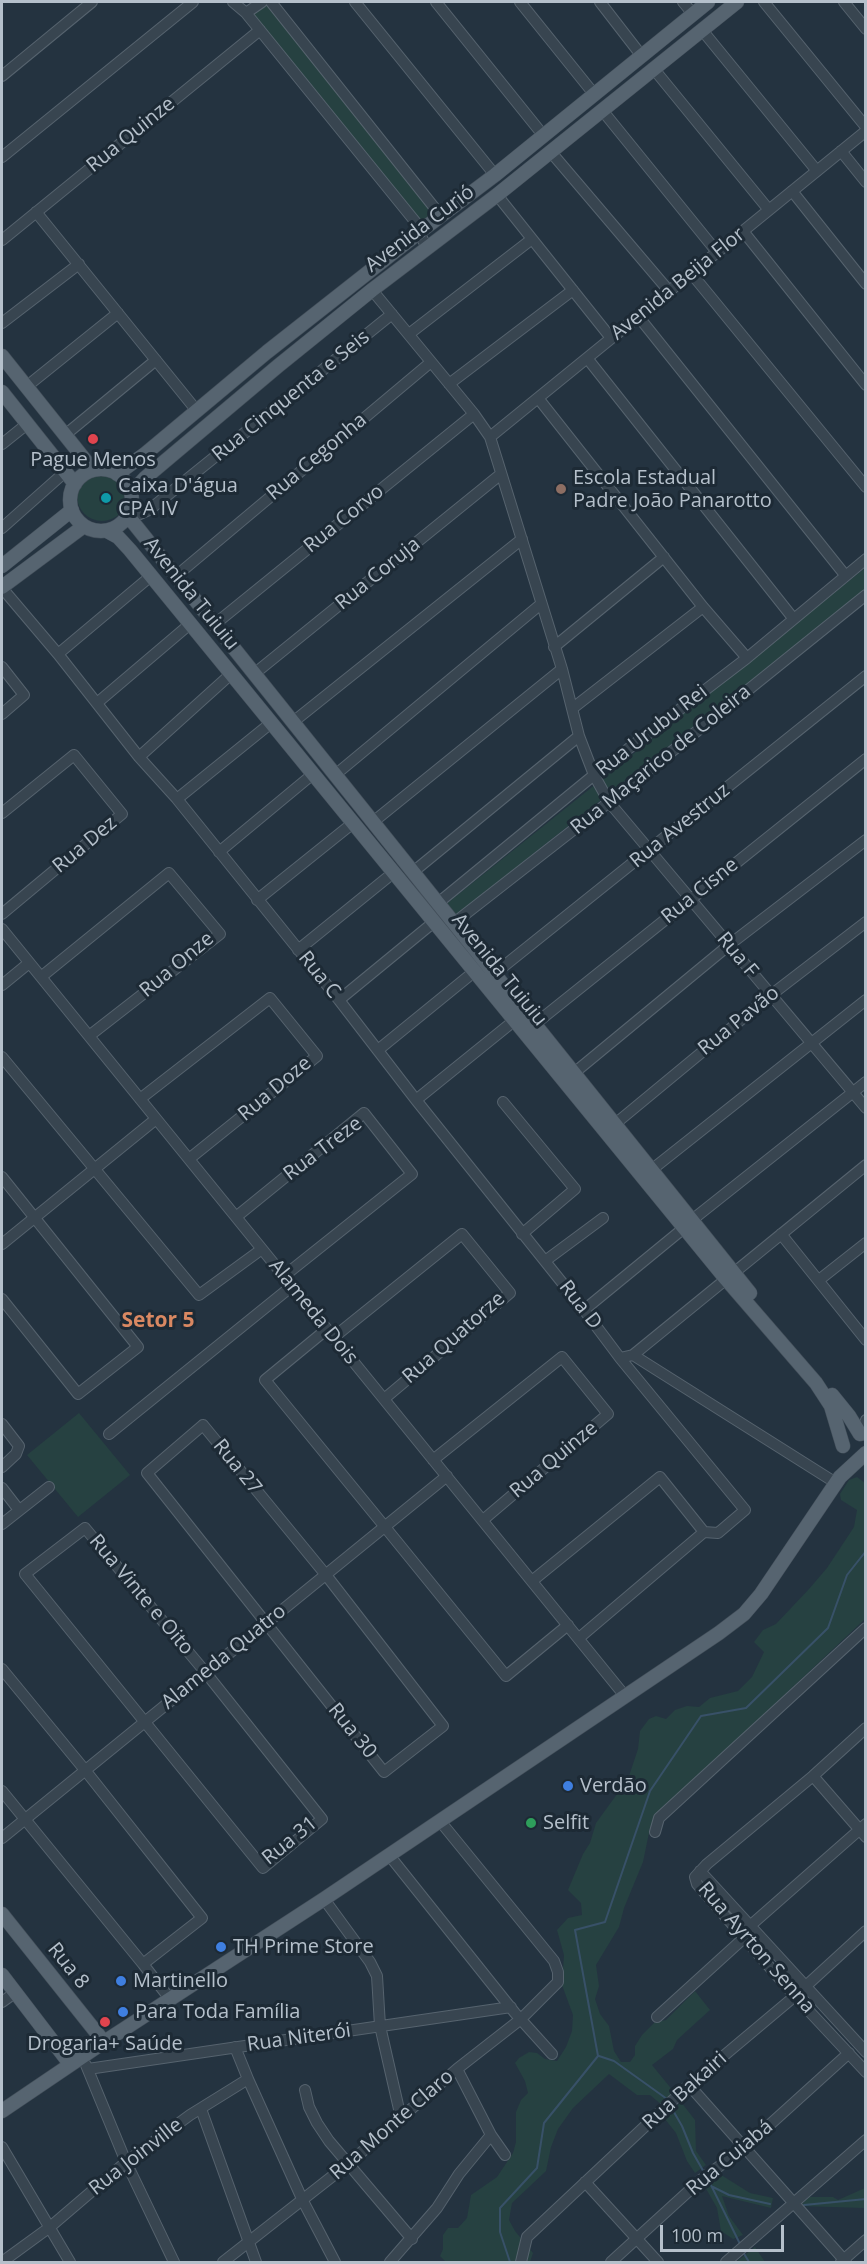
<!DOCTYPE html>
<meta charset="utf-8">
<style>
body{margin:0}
#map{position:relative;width:867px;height:2264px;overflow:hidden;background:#243340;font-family:"Open Sans",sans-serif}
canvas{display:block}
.frame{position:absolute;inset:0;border:3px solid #b5c0cb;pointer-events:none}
.scale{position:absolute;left:660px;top:2225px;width:124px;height:27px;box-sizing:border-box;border:3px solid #b5c0cb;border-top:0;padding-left:8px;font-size:18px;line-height:21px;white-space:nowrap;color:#b5c0cb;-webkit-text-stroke:4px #1d2a35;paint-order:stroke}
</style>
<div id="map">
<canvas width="867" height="2264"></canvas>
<div class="frame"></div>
<div class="scale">100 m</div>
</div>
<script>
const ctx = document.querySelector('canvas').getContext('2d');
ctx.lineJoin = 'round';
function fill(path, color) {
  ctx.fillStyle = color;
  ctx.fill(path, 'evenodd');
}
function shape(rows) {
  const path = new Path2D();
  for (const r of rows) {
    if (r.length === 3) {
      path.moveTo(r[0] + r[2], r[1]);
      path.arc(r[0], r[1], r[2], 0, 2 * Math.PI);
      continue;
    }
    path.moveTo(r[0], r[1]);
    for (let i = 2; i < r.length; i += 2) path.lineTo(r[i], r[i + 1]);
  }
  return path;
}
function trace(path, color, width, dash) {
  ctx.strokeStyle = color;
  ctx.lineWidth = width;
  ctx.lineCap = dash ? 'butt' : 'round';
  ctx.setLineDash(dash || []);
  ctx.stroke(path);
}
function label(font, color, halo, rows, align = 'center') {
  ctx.font = font + ' "Open Sans",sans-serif';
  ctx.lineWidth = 6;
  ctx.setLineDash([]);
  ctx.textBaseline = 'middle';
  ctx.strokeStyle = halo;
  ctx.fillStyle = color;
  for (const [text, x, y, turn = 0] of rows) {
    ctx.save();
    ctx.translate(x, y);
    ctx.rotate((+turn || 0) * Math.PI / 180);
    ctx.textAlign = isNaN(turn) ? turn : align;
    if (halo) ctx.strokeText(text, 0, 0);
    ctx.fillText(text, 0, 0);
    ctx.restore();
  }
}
fill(shape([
 [267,2,436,214,421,226,252,14],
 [102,496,25],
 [865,568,865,590,455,916,445,905],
 [79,1413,130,1475,78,1517,27,1455],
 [857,1477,865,1483,865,1619,659,1813,650,1828,643,1862,624,1908,619,1927,596,1965,599,1986,595,1999,600,2014,609,2026,614,2051,621,2062,630,2062,635,2055,635,2046,642,2035,655,2022,666,2020,695,1991,710,2010,677,2040,673,2049,652,2065,674,2092,662,2105,650,2095,637,2095,609,2074,573,2108,558,2129,551,2147,546,2171,512,2203,509,2220,515,2231,533,2253,530,2262,446,2262,440,2256,443,2249,443,2235,448,2228,458,2228,467,2218,471,2195,497,2177,513,2153,516,2142,516,2112,521,2100,528,2093,525,2081,515,2063,519,2058,529,2052,537,2053,545,2059,557,2061,566,2047,572,2031,573,2015,562,1985,564,1955,557,1930,568,1918,582,1915,581,1903,568,1890,583,1854,590,1843,596,1823,628,1779,638,1749,640,1731,649,1719,656,1716,666,1719,675,1710,687,1706,699,1707,710,1698,738,1691,752,1677,764,1652,754,1642,763,1630,776,1624,809,1589,827,1568,854,1527,857,1510,841,1500,840,1494,849,1480],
 [681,2102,695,2120,696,2151,706,2165,695,2173,687,2161,676,2133,665,2119],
 [718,2173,750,2193,773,2198,771,2208,722,2196,729,2216,743,2235,733,2239,721,2231,717,2208,704,2185],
 [865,2188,865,2208,800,2206,809,2197,833,2197,838,2200],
 [755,2247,765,2262,736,2262]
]), '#264141');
trace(shape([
 [599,2056,614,2061,667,2099],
 [671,2107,682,2126,693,2153,705,2174],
 [708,2179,740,2244],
 [713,2187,729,2195,770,2204],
 [804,2205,866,2199],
 [743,2252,749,2262],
 [510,2262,500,2232,500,2208,537,2168,544,2123,598,2056,575,1930,605,1922,650,1791,701,1716,746,1708,828,1628,847,1575,866,1551]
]), '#385168', 2);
const minor = shape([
 [233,2,246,13,422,230,421,236,427,248],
 [271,2,441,216],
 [355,2,495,175],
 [436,2,543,135],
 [520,2,594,94],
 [600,2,641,55],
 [683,2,693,14],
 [764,2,866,127],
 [844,2,866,29],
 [246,13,262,2],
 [702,30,817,171],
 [653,68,769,210],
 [2,76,92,2],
 [602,110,717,252],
 [550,151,669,291],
 [841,151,866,182],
 [2,157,193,2],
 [792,191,866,284],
 [497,195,611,338],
 [36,212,197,411],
 [743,231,866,385],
 [2,240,260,30],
 [691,273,866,487],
 [372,290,474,414,490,437,562,669,579,736,594,775,609,802,866,1108],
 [638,316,845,575],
 [2,323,79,264],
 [409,334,532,239],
 [587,358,793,618],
 [449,384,573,290],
 [26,387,118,313],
 [538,398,703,607,747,658],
 [65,435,156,360],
 [490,437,866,131],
 [2,444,27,424],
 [130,513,140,514,149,510,392,314],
 [2,528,65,472],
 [176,576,431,362],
 [2,588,58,654,139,757,177,799,339,1000,416,1100,584,1310,620,1358,745,1510,718,1533,704,1532,660,1477,532,1581],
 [215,624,474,414],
 [554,647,664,557],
 [58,654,151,576],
 [2,667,24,695,2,714],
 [254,674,501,474],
 [97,703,190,624],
 [573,708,703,607],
 [293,722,522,539],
 [139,757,231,674],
 [335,775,541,604],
 [177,799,271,723],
 [2,813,74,755,122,814,2,914],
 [373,822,562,669],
 [219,852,313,774],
 [413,872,579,736],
 [257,900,353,823],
 [438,903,594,775,747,658,866,559],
 [454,923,609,802,866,595],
 [2,929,625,1696],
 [298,950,393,873],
 [494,974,866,676],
 [41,977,169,873,220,934,89,1036],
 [2,985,29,963],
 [339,1000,434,922],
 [535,1024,866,759],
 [378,1050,475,971],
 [2,1057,199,1295,262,1249],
 [574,1073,729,945,866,840],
 [140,1099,270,998,317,1056,189,1159],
 [416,1100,515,1020],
 [503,1102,575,1189,522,1234],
 [615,1124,771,995,866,922],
 [645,1175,866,1000],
 [2,1177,138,1347,78,1394,2,1299],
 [236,1217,364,1113,412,1174,284,1276],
 [692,1220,866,1082],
 [781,1234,866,1340],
 [2,1244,156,1119],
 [545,1261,603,1218],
 [819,1280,866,1243],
 [584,1310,684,1228],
 [327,1329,265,1380,385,1527,506,1676,568,1625],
 [334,1337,462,1234,510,1293,384,1399],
 [633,1355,836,1483],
 [620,1358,633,1355,866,1165],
 [2,1424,19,1446,16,1454,2,1467],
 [203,1425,326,1575,443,1726,384,1772,147,1473,203,1425],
 [109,1434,292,1286],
 [862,1435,866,1420],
 [433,1460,562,1357,608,1414,483,1520],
 [2,1488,19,1510],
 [2,1524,49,1487],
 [85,1528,206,1673,322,1819,263,1868,25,1574,85,1528],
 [579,1638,704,1532],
 [2,1669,85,1770,202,1918,143,1964,2,1791],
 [866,1728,813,1776,707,1864,695,1877,697,1884,795,1996,866,2072],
 [813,1776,866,1837],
 [655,1832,659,1818,866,1628],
 [2,1838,447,1476],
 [389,1855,515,2013,552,2054],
 [700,1871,866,2052],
 [324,1899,370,1962,377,1976,380,2026,401,2118],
 [751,1925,866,1824],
 [143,1964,170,1999],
 [2,2002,16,1992],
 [657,2017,745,1937],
 [86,2065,126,2162,174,2262],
 [88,2069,511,2007],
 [248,2079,303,2201,335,2262],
 [689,2085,846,2262],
 [305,2090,309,2107,317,2123,329,2141,412,2239],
 [201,2109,256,2262],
 [491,2135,505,2155],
 [2,2147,70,2262],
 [585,2182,658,2262],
 [2,2262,50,2227,126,2162,190,2115,248,2079,235,2047],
 [223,2262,348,2164,457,2069,521,2019,558,1982,558,1972,554,1961,440,1821],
 [390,2262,437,2208,459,2174,491,2135,457,2069],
 [521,2262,527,2237,689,2085,795,1996,866,1931],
 [611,2262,702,2179,744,2148,849,2053],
 [726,2262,866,2140],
 [841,2262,866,2240]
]);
const major = shape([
 [2,356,93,470],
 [2,392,75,484],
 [101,500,31],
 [117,474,145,454,267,352,422,230,495,175,708,2],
 [131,493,145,478,278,366,372,290,497,195,737,2],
 [128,516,750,1293],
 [107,531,118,537,130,550,726,1279,816,1383,831,1406,843,1446],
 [2,566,72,510],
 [2,587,84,526],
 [832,1395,849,1416,860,1434],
 [2,1914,104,2042],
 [2,1975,70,2064],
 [2,2111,98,2046,324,1899,719,1633,744,1614,761,1594,840,1477,866,1453]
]);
trace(minor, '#56636e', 12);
trace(major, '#424e59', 15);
trace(minor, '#384550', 10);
trace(major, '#566470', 14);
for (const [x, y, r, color] of [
 [93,439,6,"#e0444e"],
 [561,489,6,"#8d6e63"],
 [106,498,6,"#0f9aa8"],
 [568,1786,6,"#3f7fe0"],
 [531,1823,6,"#2e9e5b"],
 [221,1947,6,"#3f7fe0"],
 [121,1981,6,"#3f7fe0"],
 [123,2012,6,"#3f7fe0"],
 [105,2022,6,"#e0444e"]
]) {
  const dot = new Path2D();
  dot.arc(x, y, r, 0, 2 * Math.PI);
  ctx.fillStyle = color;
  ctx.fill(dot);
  trace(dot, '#1d2a35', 2);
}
label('20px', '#b5c0cb', '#1d2a35', [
 ["Rua Quinze",131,135,-39],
 ["Avenida Curió",420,229,-37],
 ["Avenida Beija Flor",678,284,-39],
 ["Rua Cinquenta e Seis",291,396,-39],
 ["Rua Cegonha",317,457,-40],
 ["Rua Corvo",344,519,-39],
 ["Rua Coruja",378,574,-39],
 ["Avenida Tuiuiu",191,594,51],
 ["Rua Urubu Rei",652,731,-38],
 ["Rua Maçarico de Coleira",661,760,-39],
 ["Rua Avestruz",680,826,-39],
 ["Rua Dez",85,845,-40],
 ["Rua Cisne",700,891,-39],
 ["Rua F",737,955,50],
 ["Rua Onze",177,965,-40],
 ["Avenida Tuiuiu",499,970,51],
 ["Rua C",319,975,51],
 ["Rua Pavão",739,1021,-39],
 ["Rua Doze",275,1089,-40],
 ["Rua Treze",323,1149,-37],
 ["Rua D",580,1305,52],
 ["Alameda Dois",313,1312,51],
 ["Rua Quatorze",454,1338,-41],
 ["Rua Quinze",554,1460,-40],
 ["Rua 27",237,1467,51],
 ["Rua Vinte e Oito",141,1595,50],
 ["Alameda Quatro",224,1657,-39],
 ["Rua 30",352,1731,51],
 ["Rua 31",290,1841,-39],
 ["Rua Ayrton Senna",756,1948,49],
 ["Rua 8",68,1966,51],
 ["Rua Niterói",299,2038,-8],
 ["Rua Bakairi",685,2091,-42],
 ["Rua Monte Claro",392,2125,-41],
 ["Rua Joinville",136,2157,-38],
 ["Rua Cuiabá",730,2158,-40]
]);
label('20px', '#b5c0cb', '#1d2a35', [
 ["Pague Menos",93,460,"center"],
 ["Escola Estadual",573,478],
 ["Padre João Panarotto",573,501],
 ["Caixa D'água",118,486],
 ["CPA IV",118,509],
 ["Verdão",580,1786],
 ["Selfit",543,1823],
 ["TH Prime Store",233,1947],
 ["Martinello",133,1981],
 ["Para Toda Família",135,2012],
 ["Drogaria+ Saúde",105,2044,"center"]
], 'left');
label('bold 21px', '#d98862', '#1d2a35', [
 ["Setor 5",158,1321]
]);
</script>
